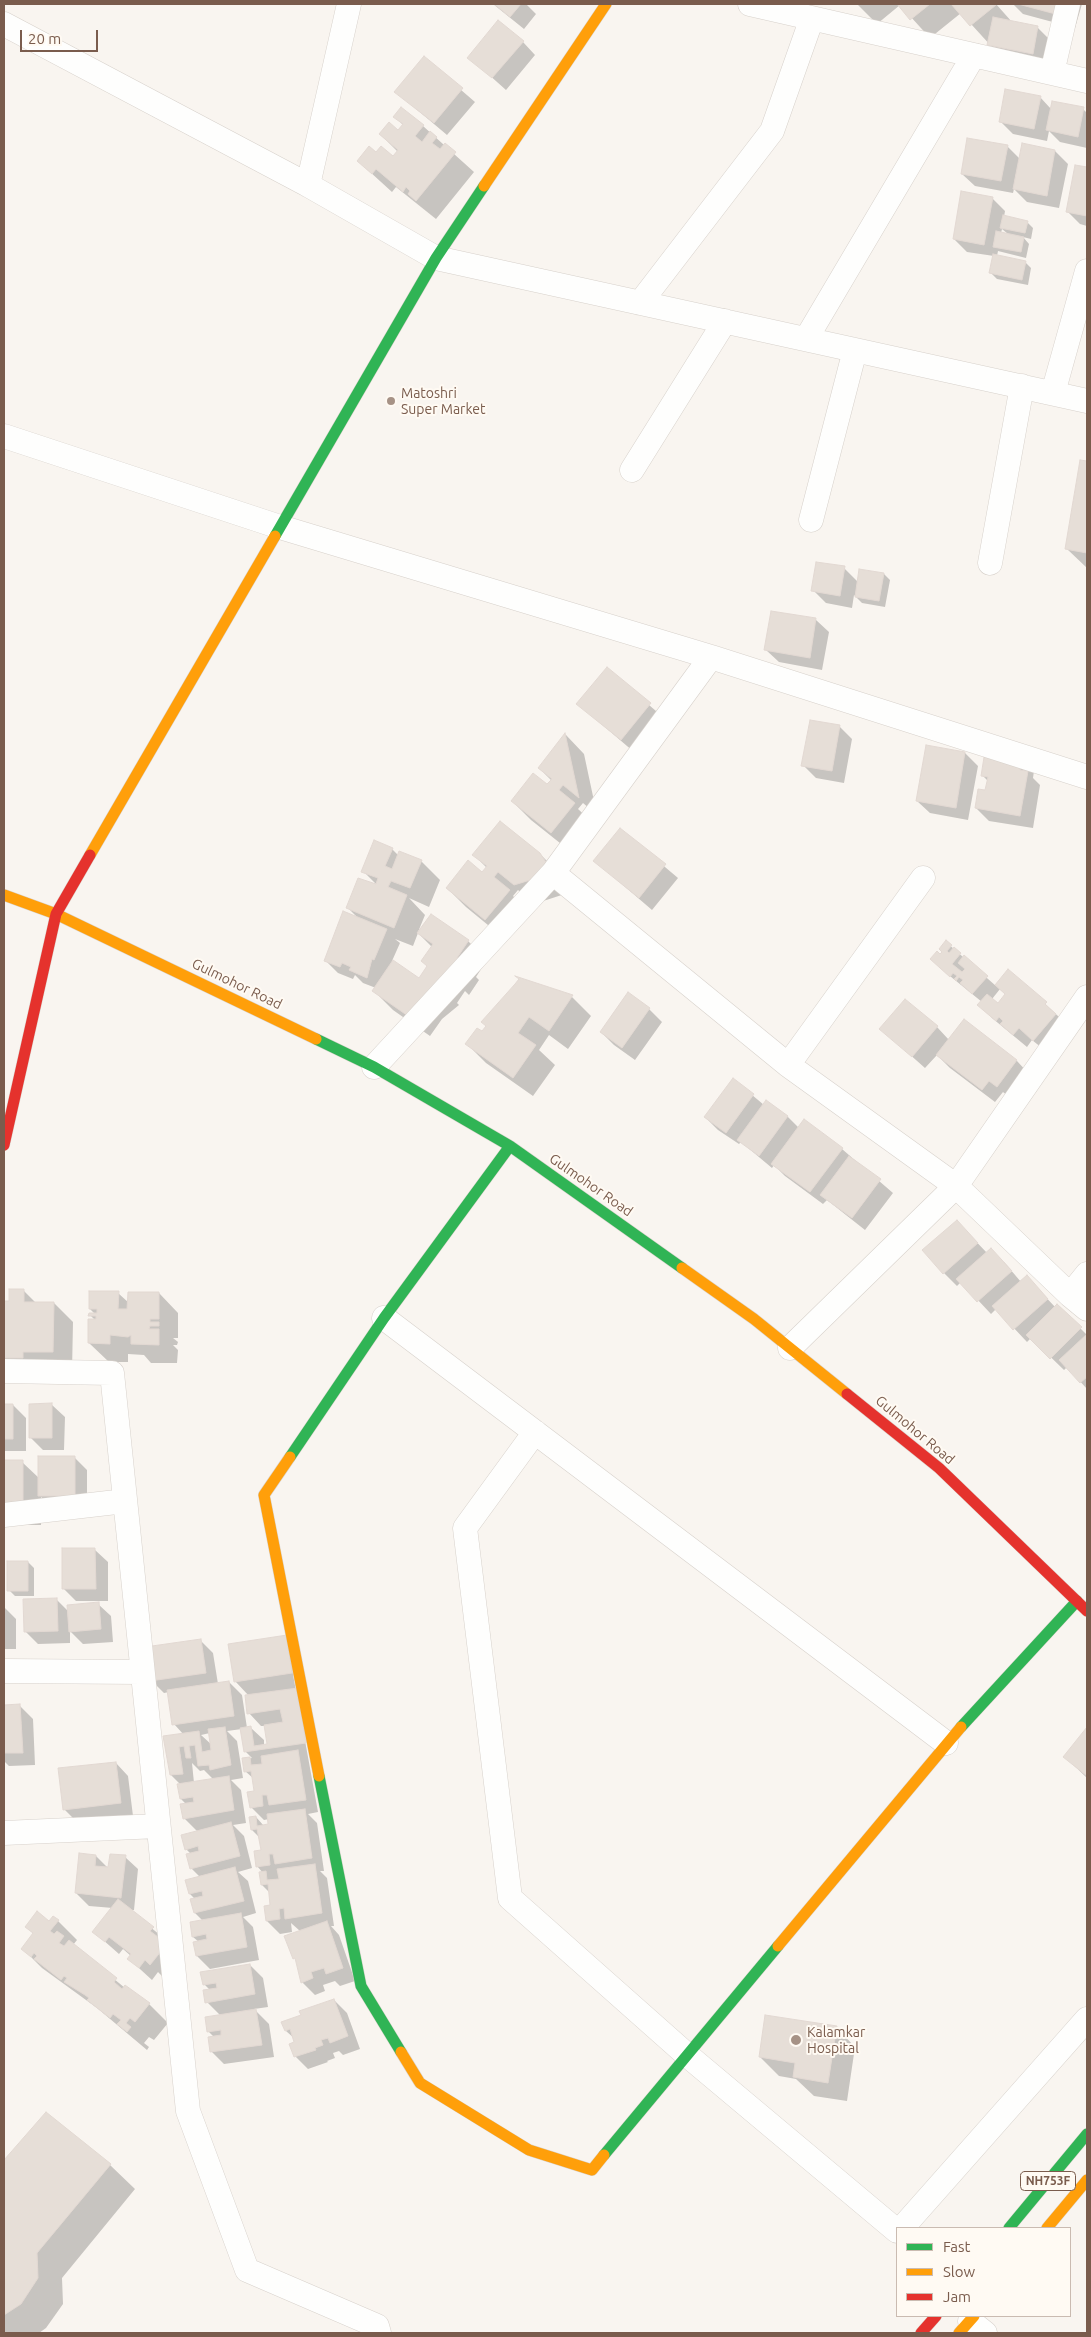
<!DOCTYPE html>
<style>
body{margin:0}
#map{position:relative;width:1091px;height:2337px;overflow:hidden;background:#f9f5f0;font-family:Ubuntu,sans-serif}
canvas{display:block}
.frame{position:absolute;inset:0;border:5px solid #7a5c4d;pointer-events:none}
.legend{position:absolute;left:896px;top:2227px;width:175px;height:90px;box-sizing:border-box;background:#fffaf3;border:1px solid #cabbb1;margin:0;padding:6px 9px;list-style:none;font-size:15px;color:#7a5c4d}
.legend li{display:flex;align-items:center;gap:10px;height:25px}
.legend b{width:25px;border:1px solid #cabbb1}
.scale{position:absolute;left:20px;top:30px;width:78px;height:22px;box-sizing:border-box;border:2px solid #7a5c4d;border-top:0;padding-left:6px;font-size:15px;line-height:18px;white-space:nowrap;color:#7a5c4d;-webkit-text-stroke:4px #fffaf3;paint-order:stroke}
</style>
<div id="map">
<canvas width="1091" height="2337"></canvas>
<div class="frame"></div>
<ul class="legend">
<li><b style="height:6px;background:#30b455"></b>Fast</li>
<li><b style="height:6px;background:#ff9f0a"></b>Slow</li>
<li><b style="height:6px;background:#e5322d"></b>Jam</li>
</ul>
<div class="scale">20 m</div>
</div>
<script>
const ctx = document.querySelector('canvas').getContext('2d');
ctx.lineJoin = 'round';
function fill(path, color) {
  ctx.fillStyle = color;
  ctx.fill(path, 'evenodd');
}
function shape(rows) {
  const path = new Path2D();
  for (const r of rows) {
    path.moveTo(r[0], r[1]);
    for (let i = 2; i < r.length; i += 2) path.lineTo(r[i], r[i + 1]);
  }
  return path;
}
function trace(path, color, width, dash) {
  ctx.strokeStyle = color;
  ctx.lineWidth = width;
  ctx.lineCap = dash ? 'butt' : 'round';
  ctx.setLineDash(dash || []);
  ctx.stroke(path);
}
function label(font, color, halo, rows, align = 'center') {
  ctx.font = font + ' Ubuntu,sans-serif';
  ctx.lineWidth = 4;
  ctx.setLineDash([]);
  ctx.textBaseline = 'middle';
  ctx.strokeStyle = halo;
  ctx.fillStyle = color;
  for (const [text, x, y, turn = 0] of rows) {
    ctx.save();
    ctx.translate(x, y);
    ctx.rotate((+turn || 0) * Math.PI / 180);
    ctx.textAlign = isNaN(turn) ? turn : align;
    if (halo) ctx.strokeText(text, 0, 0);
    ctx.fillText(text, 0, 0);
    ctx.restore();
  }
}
fill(shape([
 [493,4,526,4,536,14,524,29],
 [857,4,996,4,1012,22,1038,28,1050,40,1045,66,1002,58,961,13,930,38,900,5,877,24],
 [1013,4,1082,4,1075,28,1023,14],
 [523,42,535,55,506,90,469,57],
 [424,58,475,102,447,135,396,92],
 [1040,97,1051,109,1083,109,1087,113,1087,148,1060,142,1049,131,1047,141,1013,134,1000,121],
 [395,117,423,126,474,172,436,219,396,187,392,192,358,161,377,154,393,158,398,152,380,134,398,132,403,125],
 [1007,146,1020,159,1055,151,1068,164,1059,208,1027,202,1014,189,1013,193,975,186,962,174],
 [1076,167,1087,169,1087,226,1080,224,1068,212],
 [992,198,1005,211,1004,217,1027,222,1033,228,1031,239,1023,237,1029,244,1026,258,998,251,997,256,1025,262,1031,268,1028,285,997,279,991,273,994,256,967,252,954,239],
 [1002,229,1008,234,1001,233],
 [1081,461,1087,462,1087,568,1067,549],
 [844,568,858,582,884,574,890,580,885,607,862,603,854,595,852,608,826,603,813,590],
 [772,612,816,620,829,632,822,670,779,662,766,650],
 [607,669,663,717,634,752,578,704],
 [839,726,852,739,844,783,816,778,803,765],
 [566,735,584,754,597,815,583,803,578,809,593,823,570,851,531,820,512,801,548,786,552,781,539,768],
 [927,747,965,753,978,766,968,820,930,813,917,801],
 [986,752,1034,771,1033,778,1040,785,1033,828,989,821,976,808,986,791,988,781,982,775],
 [620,829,678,878,652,910,595,861],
 [392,849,399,856,421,861,440,880,429,907,409,898,425,915,418,932,431,916,468,941,487,960,476,977,479,980,469,995,465,991,457,1003,459,1005,442,1019,430,1036,393,1010,374,991,376,988,363,983,355,975,353,979,338,973,326,961,358,918,348,908,378,886,363,871],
 [418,933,432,947,428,967,419,979,392,961,400,943,395,939,413,946],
 [540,854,559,873,571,892,534,904,518,890,513,896,528,910,505,939,466,907,447,888,483,873,487,868,474,855],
 [946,942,996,986,1008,971,1058,1016,1068,1027,1047,1052,1032,1040,1027,1047,992,1018,979,1005,982,1002,945,972,940,956],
 [1000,989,1006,995,998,1005,992,999],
 [520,979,572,997,591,1016,568,1049,549,1035,539,1050,555,1065,533,1096,486,1063,467,1044,483,1033],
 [649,1009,662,1022,635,1060,614,1045,601,1032],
 [964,1021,1017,1061,1029,1074,1010,1098,1003,1092,995,1102,950,1068,937,1055,925,1068,881,1029,937,1027,949,1040],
 [733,1079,764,1105,787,1116,799,1128,842,1149,893,1193,865,1230,827,1200,823,1204,785,1176,774,1165,772,1168,741,1142,739,1144,718,1130,705,1117],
 [969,1234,987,1253,1004,1262,1021,1282,1027,1277,1055,1307,1057,1305,1087,1335,1087,1389,1067,1367,1064,1370,1031,1338,1027,1342,996,1309,991,1314,961,1282,957,1286,944,1273],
 [24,1291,36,1303,54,1303,73,1322,72,1371,4,1369,4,1302,10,1303],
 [118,1293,129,1303,159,1293,178,1313,178,1338,173,1338,178,1342,177,1345,173,1345,178,1350,177,1363,151,1363,144,1355,128,1354,128,1362,109,1362,89,1343,95,1320,90,1315,95,1314,90,1309],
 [4,1405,13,1405,26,1418,26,1451,4,1451],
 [52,1405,65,1417,64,1450,43,1450,30,1437],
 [74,1457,87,1470,87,1508,53,1508,41,1497,41,1525,4,1525,4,1462,22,1462,40,1479],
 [95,1550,108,1562,108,1601,76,1601,63,1588],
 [28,1562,34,1568,34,1596,15,1596,9,1590],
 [56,1599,68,1611,98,1604,111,1616,113,1642,83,1644,70,1631,70,1643,38,1644,25,1631],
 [4,1607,16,1619,16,1649,4,1649],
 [286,1636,318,1812,308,1814,317,1823,324,1871,320,1871,327,1878,334,1926,331,1926,339,1935,355,1981,340,1986,335,1981,323,1985,325,1991,315,1995,302,1982,298,1969,300,1969,300,1931,291,1923,292,1932,280,1934,267,1921,272,1906,270,1893,262,1885,263,1873,257,1866,262,1851,260,1838,252,1830,256,1817,264,1826,270,1825,269,1819,264,1820,251,1807,256,1793,254,1779,245,1771,244,1759,252,1758,245,1751,242,1729,227,1731,237,1741,243,1778,231,1780,241,1790,246,1823,233,1825,244,1836,252,1868,238,1872,248,1881,256,1913,243,1917,253,1927,259,1960,210,1969,197,1956,199,1942,193,1937,203,1921,195,1913,195,1899,190,1894,186,1881,200,1877,191,1868,191,1854,186,1849,198,1832,184,1818,186,1804,181,1799,181,1785,171,1775,165,1737,184,1735,174,1724,169,1692,164,1693,151,1680,200,1640,213,1653,218,1684,229,1682,242,1695,247,1728,251,1728,264,1740,264,1746,268,1745,265,1726,261,1726,249,1713,249,1696,235,1681],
 [210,1733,212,1745,201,1735],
 [192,1763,200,1771,204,1770,214,1780,194,1783],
 [4,1706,20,1706,33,1719,35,1765,9,1766,4,1761],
 [1087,1729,1087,1778,1065,1757],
 [116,1763,128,1776,133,1816,77,1822,64,1809],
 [96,1856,109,1869,125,1857,138,1869,134,1910,130,1910,161,1936,163,1977,158,1972,152,1980,129,1959,131,1956,123,1949,119,1954,94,1932,113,1908,89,1906,76,1893],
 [58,1921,77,1940,73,1945,125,1988,149,2004,168,2023,154,2040,149,2037,144,2043,149,2047,147,2050,97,2008,42,1968,23,1949,34,1934,26,1927],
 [250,1965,263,1978,268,2007,254,2009,269,2024,274,2057,224,2064,211,2051,214,2037,208,2031,221,2016,207,2002,210,1990,204,1984],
 [334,2000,347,2013,360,2049,343,2055,339,2051,333,2053,335,2058,327,2061,328,2062,308,2069,295,2056,295,2039,286,2031,302,2015],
 [836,2027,855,2047,847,2101,814,2096,796,2079,779,2076,760,2057],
 [46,2114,110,2165,135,2189,62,2278,63,2304,46,2328,39,2333,4,2333,4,2162]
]), '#0003');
const building = shape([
 [494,4,521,4,510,17,494,4],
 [897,4,930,4,910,20,897,4],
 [951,4,994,4,996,5,970,26,951,4],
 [1018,4,1066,4,1063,16,1018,4],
 [993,17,1038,26,1033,54,987,45,993,17],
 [498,20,524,41,492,78,467,58,498,20],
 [424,56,463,88,434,123,394,92,424,56],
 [1005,89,1041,96,1034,129,999,122,1005,89],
 [1052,101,1084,107,1078,137,1046,130,1052,101],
 [401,107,424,125,415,136,422,142,430,131,437,137,432,143,440,149,445,143,456,152,416,201,408,194,410,191,406,187,403,192,376,169,372,174,357,161,369,146,376,152,381,146,393,156,398,150,379,134,389,122,398,130,403,124,393,117,401,107],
 [967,138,1008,145,1001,181,961,174,967,138],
 [1022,143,1055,150,1047,196,1013,189,1022,143],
 [1075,165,1087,167,1087,216,1066,212,1075,165],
 [961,191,993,197,984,245,953,239,961,191],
 [1003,215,1028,221,1025,233,1000,228,1003,215],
 [996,231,1024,237,1021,252,993,247,996,231],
 [993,254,1026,261,1022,280,989,273,993,254],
 [1080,460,1087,461,1087,553,1065,549,1080,460],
 [816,562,845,566,840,596,811,591,816,562],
 [859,569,884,573,879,601,855,597,859,569],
 [771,611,816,618,810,658,764,650,771,611],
 [607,667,651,703,621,740,576,704,607,667],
 [810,720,840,725,832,771,801,766,810,720],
 [565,733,579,798,563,785,559,790,575,803,551,833,511,801,533,773,547,784,552,779,538,768,565,733],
 [926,745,965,752,956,808,916,801,926,745],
 [985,751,1022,757,1020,770,1028,771,1020,816,975,808,978,789,985,790,988,777,981,776,985,751],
 [500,821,540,853,553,873,514,885,498,872,494,877,510,890,485,920,446,888,468,860,482,872,487,866,472,855,500,821],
 [620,828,666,864,639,898,593,861,620,828],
 [374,840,393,848,385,866,392,869,399,851,422,860,410,888,391,881,388,887,407,895,394,928,346,908,358,878,376,884,378,878,361,872,374,840],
 [343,911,387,929,374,960,372,959,367,978,349,970,351,967,342,963,340,967,324,961,343,911],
 [431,914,469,940,457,958,461,960,411,1018,372,991,393,960,419,978,427,966,421,961,433,944,417,933,431,914],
 [946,940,952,945,947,951,949,953,954,947,961,953,952,964,962,972,965,969,958,963,964,955,988,976,972,994,960,983,963,980,959,977,956,981,954,979,957,976,953,973,950,977,930,959,937,951,940,954,942,952,939,949,946,940],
 [1008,969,1047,1002,1045,1004,1056,1014,1033,1041,1019,1028,1013,1035,1000,1024,1003,1021,999,1017,996,1021,977,1005,987,994,998,1003,1005,994,995,985,1008,969],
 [515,976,573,995,549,1031,529,1017,518,1033,536,1045,513,1078,465,1044,477,1028,482,1031,486,1026,481,1022,515,984,519,979,515,976],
 [628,992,650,1008,622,1048,600,1032,628,992],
 [905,999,938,1026,912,1057,879,1029,905,999],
 [964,1019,1017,1060,997,1087,989,1081,982,1090,936,1055,964,1019],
 [733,1078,754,1094,726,1133,704,1117,733,1078],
 [766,1100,788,1116,759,1156,737,1140,766,1100],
 [804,1119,843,1148,810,1192,771,1164,804,1119],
 [849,1156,881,1179,852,1218,820,1195,849,1156],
 [957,1220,978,1243,943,1274,922,1250,957,1220],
 [991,1248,1012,1271,977,1302,956,1279,991,1248],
 [1027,1275,1048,1299,1013,1330,992,1306,1027,1275],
 [9,1289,24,1289,24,1302,54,1302,53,1352,23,1352,23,1358,4,1358,4,1301,9,1301,9,1289],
 [89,1291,119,1291,118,1309,127,1309,128,1292,159,1292,159,1319,150,1319,150,1322,159,1322,159,1326,150,1326,149,1329,159,1329,159,1345,131,1344,131,1335,128,1337,110,1335,110,1344,88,1343,88,1319,96,1319,96,1316,88,1316,89,1313,97,1313,97,1309,89,1309,89,1291],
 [1057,1304,1082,1327,1050,1359,1026,1335,1057,1304],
 [1087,1334,1087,1377,1080,1383,1059,1360,1087,1334],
 [52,1403,52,1438,29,1438,29,1404,52,1403],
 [4,1404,13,1404,13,1439,4,1439,4,1404],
 [38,1456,75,1456,75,1496,38,1496,38,1456],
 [4,1460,23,1460,23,1506,4,1506,4,1460],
 [62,1548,95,1548,96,1589,62,1589,62,1548],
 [7,1561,28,1561,28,1591,7,1591,7,1561],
 [57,1598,58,1631,24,1632,23,1599,57,1598],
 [99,1602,101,1629,69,1632,67,1605,99,1602],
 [287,1635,292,1673,234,1682,228,1644,287,1635],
 [201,1639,206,1673,150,1681,145,1647,201,1639],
 [229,1681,234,1716,172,1725,167,1690,229,1681],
 [298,1688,306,1743,244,1752,240,1728,251,1726,254,1746,267,1744,264,1725,283,1722,280,1709,247,1714,245,1695,298,1688],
 [20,1704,23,1753,4,1753,4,1705,20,1704],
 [225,1727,231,1765,210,1770,209,1765,198,1766,195,1745,189,1746,191,1758,186,1758,184,1746,179,1747,183,1774,170,1775,163,1736,199,1731,202,1752,211,1750,208,1729,225,1727],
 [1087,1727,1087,1776,1063,1757,1087,1727],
 [298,1750,306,1800,269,1805,267,1795,262,1795,263,1806,250,1808,247,1792,254,1791,251,1771,244,1772,242,1758,250,1757,251,1765,262,1764,261,1756,298,1750],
 [116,1762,121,1803,63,1810,58,1768,116,1762],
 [229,1776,234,1810,183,1819,180,1804,194,1802,193,1797,180,1799,177,1784,229,1776],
 [305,1809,312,1858,275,1864,273,1854,269,1854,270,1865,256,1867,254,1851,261,1850,257,1829,251,1830,249,1817,256,1816,257,1826,268,1824,267,1814,305,1809],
 [231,1822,240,1856,190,1869,186,1854,199,1851,198,1846,185,1850,181,1835,231,1822],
 [79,1853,96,1855,95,1866,108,1867,110,1854,126,1855,121,1898,75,1893,79,1853],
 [315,1864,322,1913,285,1919,284,1908,279,1909,280,1919,266,1921,264,1906,270,1905,268,1884,261,1885,259,1872,266,1871,267,1880,279,1879,277,1869,315,1864],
 [235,1867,244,1901,194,1913,190,1899,203,1896,202,1891,189,1894,185,1880,235,1867],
 [118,1899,154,1927,150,1931,158,1937,170,1940,150,1965,145,1960,139,1968,127,1959,131,1954,109,1937,105,1942,92,1932,118,1899],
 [37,1911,49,1921,53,1916,59,1920,50,1931,54,1934,57,1931,64,1936,59,1943,64,1946,69,1940,117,1978,114,1982,122,1989,125,1985,150,2003,135,2022,130,2018,126,2023,131,2027,127,2032,117,2024,121,2020,113,2014,110,2018,87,2000,89,1998,85,1995,64,1982,67,1978,64,1976,61,1980,34,1959,37,1956,34,1953,31,1957,21,1949,33,1933,25,1927,37,1911],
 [241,1913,247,1947,196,1956,193,1942,207,1939,206,1934,192,1937,190,1922,241,1913],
 [327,1921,343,1968,326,1974,324,1968,311,1972,313,1978,301,1983,295,1958,293,1959,284,1936,327,1921],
 [250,1964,255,1994,205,2003,203,1990,217,1988,216,1983,203,1985,200,1972,250,1964],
 [334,1999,348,2036,330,2043,328,2038,321,2040,323,2045,315,2048,316,2050,294,2057,289,2044,294,2042,290,2029,285,2031,281,2022,301,2015,299,2011,334,1999],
 [256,2009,262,2045,210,2052,208,2037,221,2035,221,2030,207,2032,205,2017,256,2009],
 [765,2015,837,2026,828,2083,793,2077,795,2063,759,2057,765,2015],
 [46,2112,111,2164,37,2253,38,2278,21,2304,4,2315,4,2160,46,2112]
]);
fill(building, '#e6ded7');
trace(building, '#e2d8d2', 1);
const street = shape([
 [750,4,1087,81],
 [4,24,308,185,436,258,1087,401],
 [1052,73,1068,4],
 [308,185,349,4],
 [640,303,772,131,812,18],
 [806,339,974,55],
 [1053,393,1087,271],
 [4,436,280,527,711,657,553,873,374,1067],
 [632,470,725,321],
 [811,520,855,350],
 [990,563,1022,386],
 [711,657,1087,777],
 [553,873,788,1065,956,1186,1070,1295,1087,1309],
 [788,1065,923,878],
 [1070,1295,1087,1274],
 [384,1318,946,1743],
 [790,1348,956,1186,1087,997],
 [4,1371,112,1373,188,2111,247,2270,377,2326,379,2333],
 [535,1432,465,1528,510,1898,687,2055,897,2231],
 [4,1515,125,1501],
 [4,1671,142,1672],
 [4,1833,158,1826],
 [902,2228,1087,2019],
 [970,2321,985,2333]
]);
const fast = shape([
 [275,536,436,258,484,186],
 [316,1039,374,1067,510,1146,682,1268],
 [290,1457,384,1318,510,1146],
 [961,1727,1077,1601],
 [319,1776,361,1986,401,2052],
 [604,2155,778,1946],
 [1009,2228,1087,2134]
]);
const slow = shape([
 [484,186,606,4],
 [90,855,275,536],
 [4,895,56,914,316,1039],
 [682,1268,754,1319,847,1394],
 [290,1457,264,1495,319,1776],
 [778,1946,961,1727],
 [401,2052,420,2083,529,2150,592,2170,604,2155],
 [1047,2228,1087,2180],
 [959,2333,974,2316]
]);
const jam = shape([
 [4,1145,56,914,90,855],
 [847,1394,939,1468,1087,1611],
 [921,2333,936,2316]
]);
trace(street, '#d7d1cb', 25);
trace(fast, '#d9d2cb', 12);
trace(slow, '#d9d2cb', 12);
trace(jam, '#d9d2cb', 12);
trace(street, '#fefefd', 24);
trace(fast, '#30b455', 11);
trace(slow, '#ff9f0a', 11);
trace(jam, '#e5322d', 11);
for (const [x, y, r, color] of [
 [391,401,5,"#a69286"],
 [796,2040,6,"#a69286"]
]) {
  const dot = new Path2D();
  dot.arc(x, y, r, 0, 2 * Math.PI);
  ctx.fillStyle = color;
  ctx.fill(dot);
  trace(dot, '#fffaf3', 2);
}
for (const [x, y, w] of [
 [1048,2181,55]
]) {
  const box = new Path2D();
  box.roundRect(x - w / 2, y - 9.5, w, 19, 4);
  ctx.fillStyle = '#fffaf3';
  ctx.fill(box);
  trace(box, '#7a5c4d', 1);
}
label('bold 12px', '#7a5c4d', null, [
 ["NH753F",1048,2181]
]);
label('14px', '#7a5c4d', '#fffaf3', [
 ["Matoshri",401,393],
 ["Super Market",401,409],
 ["Kalamkar",807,2032],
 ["Hospital",807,2048]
], 'left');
label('14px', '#7a5c4d', '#fffaf3', [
 ["Gulmohor Road",237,984,26],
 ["Gulmohor Road",591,1185,35],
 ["Gulmohor Road",915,1430,40]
]);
</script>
